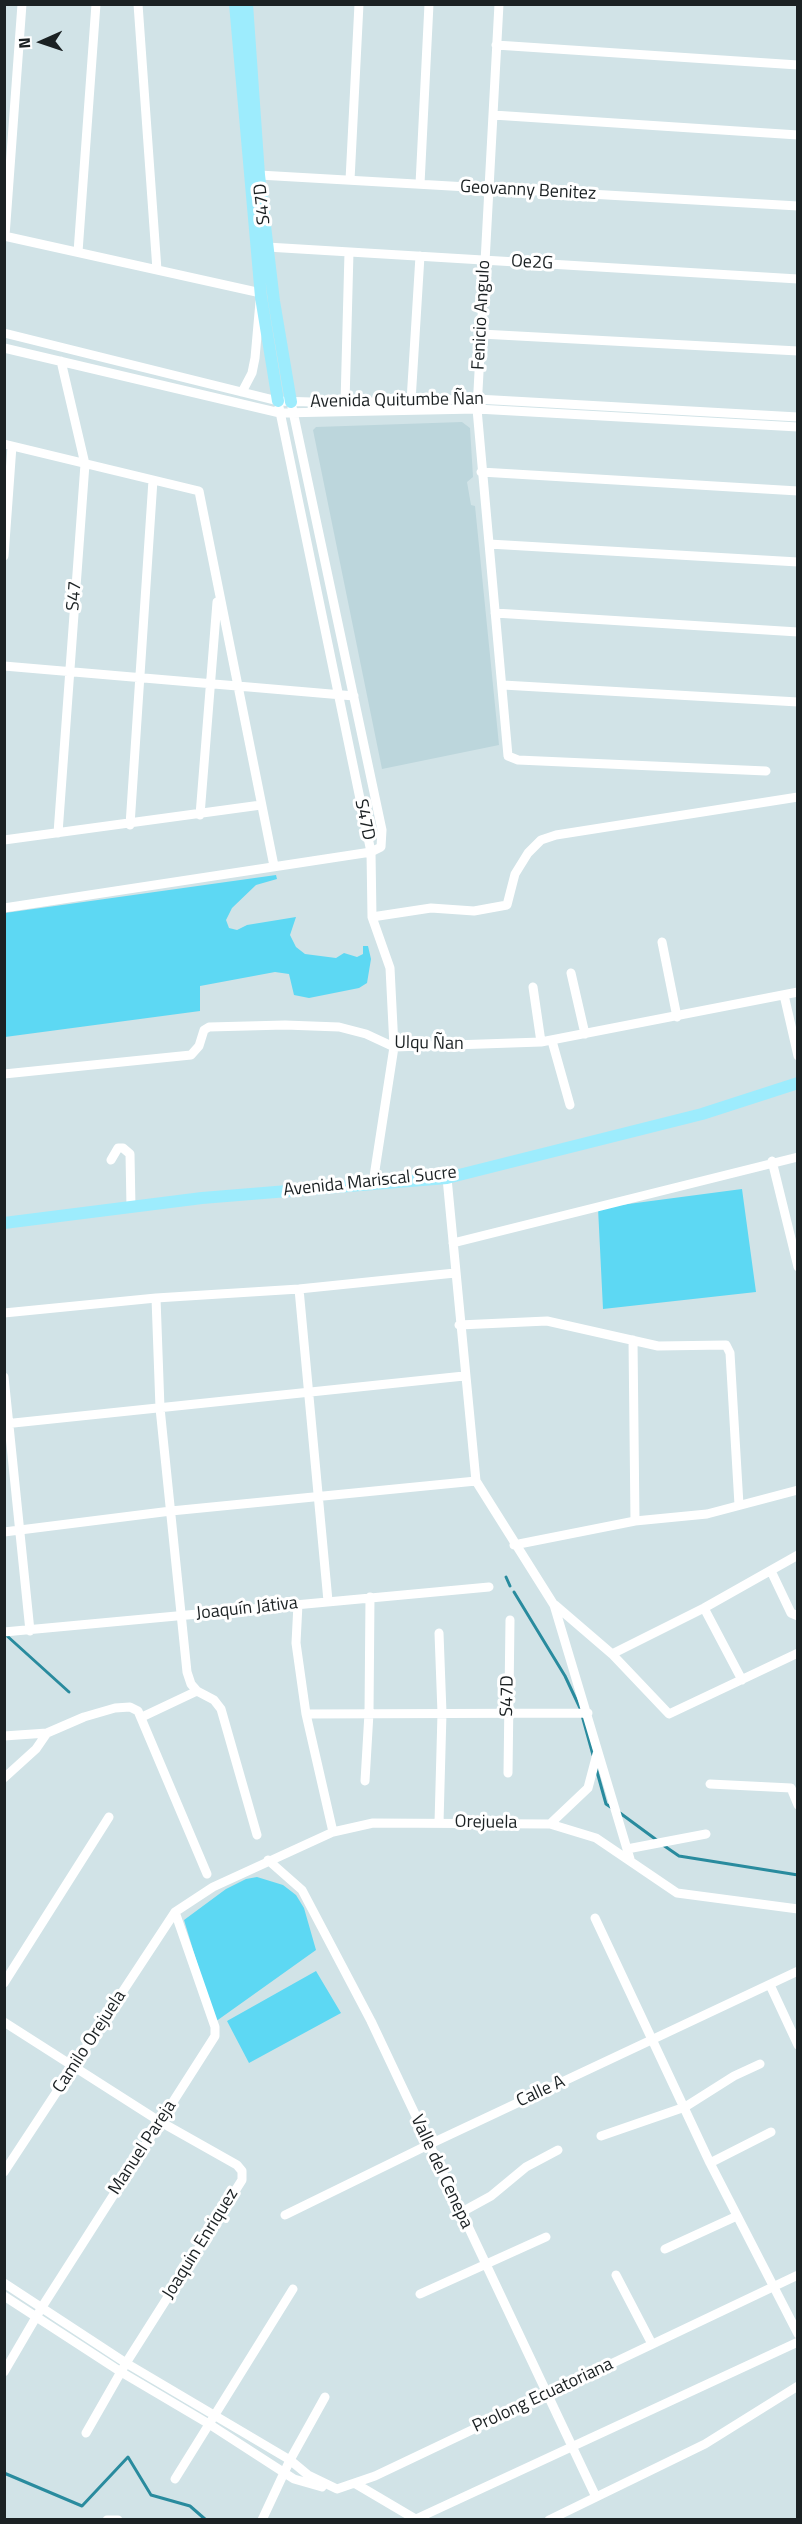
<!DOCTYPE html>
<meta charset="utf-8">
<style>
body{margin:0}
#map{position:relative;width:802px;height:2524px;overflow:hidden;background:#d1e3e7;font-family:"Titillium Web",sans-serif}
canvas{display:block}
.frame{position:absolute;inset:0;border:6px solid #1b2123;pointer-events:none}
.north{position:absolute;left:12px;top:12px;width:60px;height:60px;-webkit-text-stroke:4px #fff;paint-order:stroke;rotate:267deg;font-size:16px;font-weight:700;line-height:24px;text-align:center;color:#1b2123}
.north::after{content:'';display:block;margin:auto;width:21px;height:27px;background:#1b2123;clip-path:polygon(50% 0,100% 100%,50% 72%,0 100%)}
</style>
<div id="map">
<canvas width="802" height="2524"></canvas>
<div class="frame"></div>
<div class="north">N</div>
</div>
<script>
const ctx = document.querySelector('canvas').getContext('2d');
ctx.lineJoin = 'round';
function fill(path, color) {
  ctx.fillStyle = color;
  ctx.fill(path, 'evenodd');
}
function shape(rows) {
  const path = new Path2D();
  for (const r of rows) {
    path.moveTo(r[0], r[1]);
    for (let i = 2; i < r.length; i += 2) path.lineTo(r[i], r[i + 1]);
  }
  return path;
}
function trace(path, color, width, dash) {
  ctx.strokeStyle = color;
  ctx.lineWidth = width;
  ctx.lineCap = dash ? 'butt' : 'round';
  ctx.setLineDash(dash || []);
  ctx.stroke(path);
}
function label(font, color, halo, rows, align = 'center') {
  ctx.font = font + ' "Titillium Web",sans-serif';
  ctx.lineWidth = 6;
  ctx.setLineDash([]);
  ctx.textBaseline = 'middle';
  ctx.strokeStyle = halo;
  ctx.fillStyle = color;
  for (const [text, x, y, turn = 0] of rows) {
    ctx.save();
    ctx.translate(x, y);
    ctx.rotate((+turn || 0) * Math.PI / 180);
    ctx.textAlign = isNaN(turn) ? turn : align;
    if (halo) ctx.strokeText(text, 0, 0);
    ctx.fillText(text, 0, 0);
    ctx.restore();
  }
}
fill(shape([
 [462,422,470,428,473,477,467,482,471,505,475,506,499,745,382,769,313,430,316,427]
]), '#bcd6dc');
fill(shape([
 [276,875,277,879,256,885,232,908,226,920,229,928,237,930,247,925,296,917,290,935,296,947,305,954,336,958,344,953,357,957,363,954,363,946,368,946,371,959,367,983,359,988,309,998,294,995,289,974,275,972,200,986,200,1011,5,1037,5,913],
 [742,1189,756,1292,603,1309,598,1208],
 [257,1877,283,1885,296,1895,304,1908,316,1950,215,2022,184,1920,226,1889,246,1879],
 [316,1971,341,2013,249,2063,227,2021]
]), '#5dd8f3');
trace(shape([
 [506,1577,510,1586],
 [514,1592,565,1676,580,1708,593,1755],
 [6,1635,69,1692],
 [596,1768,606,1804,612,1808],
 [620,1813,658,1841],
 [663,1845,679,1856,798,1875],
 [4,2473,82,2506,128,2457,151,2495,190,2506,206,2520]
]), '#298b9e', 3);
trace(shape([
 [138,4,157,270],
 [499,4,477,409,508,756,518,760,766,771],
 [496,45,798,65],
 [493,115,798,135],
 [259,175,798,206],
 [350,180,359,4],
 [420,184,429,4],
 [4,236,261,293],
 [5,236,22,4],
 [267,247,798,279],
 [78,252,96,4],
 [4,333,278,401,345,403,477,399,798,417],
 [481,334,798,351],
 [4,348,280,413,477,409,798,427],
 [242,392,252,373,255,358,260,302],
 [411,401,420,256],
 [345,403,349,252],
 [279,407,371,852,372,917,390,968,394,1047,373,1183],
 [4,444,199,491,274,866],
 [481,472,798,491],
 [489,544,798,562],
 [4,556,12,446],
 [495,613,798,632],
 [4,666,354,696],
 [503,685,798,702],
 [200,815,217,602],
 [130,825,153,480],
 [58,833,85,464,61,361],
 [4,840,261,805],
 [4,908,371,852,381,847,382,830,291,402],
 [372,917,431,908,474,911,507,905,515,874,528,853,541,840,556,835,798,797],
 [662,942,677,1017],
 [571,973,585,1034],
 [533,987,541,1042],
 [784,995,798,1056],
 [552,1041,570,1105],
 [4,1074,191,1055,199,1046,204,1030,209,1027,285,1025,339,1027,366,1034,394,1047,541,1042,798,992],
 [111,1160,118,1148,123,1148,130,1154,131,1207],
 [772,1161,798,1267],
 [447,1178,476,1481,554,1605,630,1859],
 [453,1243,798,1157],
 [299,1289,328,1601],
 [156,1298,160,1408,187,1672,191,1684,197,1691,214,1700,221,1709,257,1835],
 [4,1313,156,1298,299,1289,455,1273],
 [459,1325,547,1321,658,1346,726,1345,730,1353,739,1505],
 [633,1340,635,1521],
 [4,1377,30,1631],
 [4,1424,464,1376],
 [4,1532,171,1511,476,1481],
 [514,1545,635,1521,707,1514,798,1490],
 [771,1571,791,1613,798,1616],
 [298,1604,296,1643,306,1714,333,1832],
 [555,1605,612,1654,669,1714,798,1653],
 [704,1608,742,1680],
 [4,1632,489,1587],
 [612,1654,704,1608,798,1555],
 [306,1714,588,1713],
 [142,1717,197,1691],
 [47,1733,84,1717,115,1708,130,1707,138,1711,207,1874],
 [4,1736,47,1733,36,1749,4,1778],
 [508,1773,510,1620],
 [365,1781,369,1713,370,1597],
 [710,1784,791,1788,798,1805],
 [439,1823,442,1713,439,1633],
 [550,1824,588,1788,597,1754],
 [627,1849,706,1834],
 [268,1860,302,1890,371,2021,596,2497],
 [595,1918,710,2163,798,2334],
 [4,1983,109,1817],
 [770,1985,798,2045],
 [4,2022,159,2121,237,2165,242,2171,242,2180,126,2363,86,2433],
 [601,2136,685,2107,734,2076,760,2064],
 [710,2163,771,2132],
 [4,2172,175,1912,213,1887,333,1832,373,1823,550,1824,596,1838,677,1893,798,1909],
 [460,2213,491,2196,526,2167,558,2150],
 [285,2215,428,2145,798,1971],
 [665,2249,737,2216],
 [616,2275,652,2344],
 [4,2283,126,2363,290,2460,308,2475,337,2489,375,2476,798,2275],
 [420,2294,546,2237],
 [4,2296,121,2372,209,2424,294,2479,322,2487],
 [4,2372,42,2307,215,2036,215,2027,175,1912],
 [175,2479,293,2289],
 [356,2484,417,2520],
 [416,2519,798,2342],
 [107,2520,118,2520],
 [262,2520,290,2460,325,2397],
 [549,2520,705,2444,798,2386]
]), '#fff', 9);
trace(shape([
 [235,4,261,297,278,401],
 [247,4,259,175,274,301,291,402],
 [4,1223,202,1198,447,1178,702,1114,798,1083]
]), '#9decfd', 12);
label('18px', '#1b2123', '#fff', [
 ["Geovanny Benitez",528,191,3],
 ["S47D",263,204,-96],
 ["Oe2G",532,263,3],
 ["Fenicio Angulo",482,315,-87],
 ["Avenida Quitumbe Ñan",397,401,-1],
 ["S47",75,596,-86],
 ["S47D",364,820,78],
 ["Ulqu Ñan",429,1044,1],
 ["Avenida Mariscal Sucre",370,1182,-6],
 ["Joaquín Játiva",247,1609,-6],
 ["S47D",508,1696,-89],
 ["Orejuela",486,1823,1],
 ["Camilo Orejuela",90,2042,-57],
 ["Calle A",541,2092,-25],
 ["Manuel Pareja",143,2148,-57],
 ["Valle del Cenepa",441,2172,65],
 ["Joaquin Enriquez",201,2244,-58],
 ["Prolong Ecuatoriana",543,2396,-25]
]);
</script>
